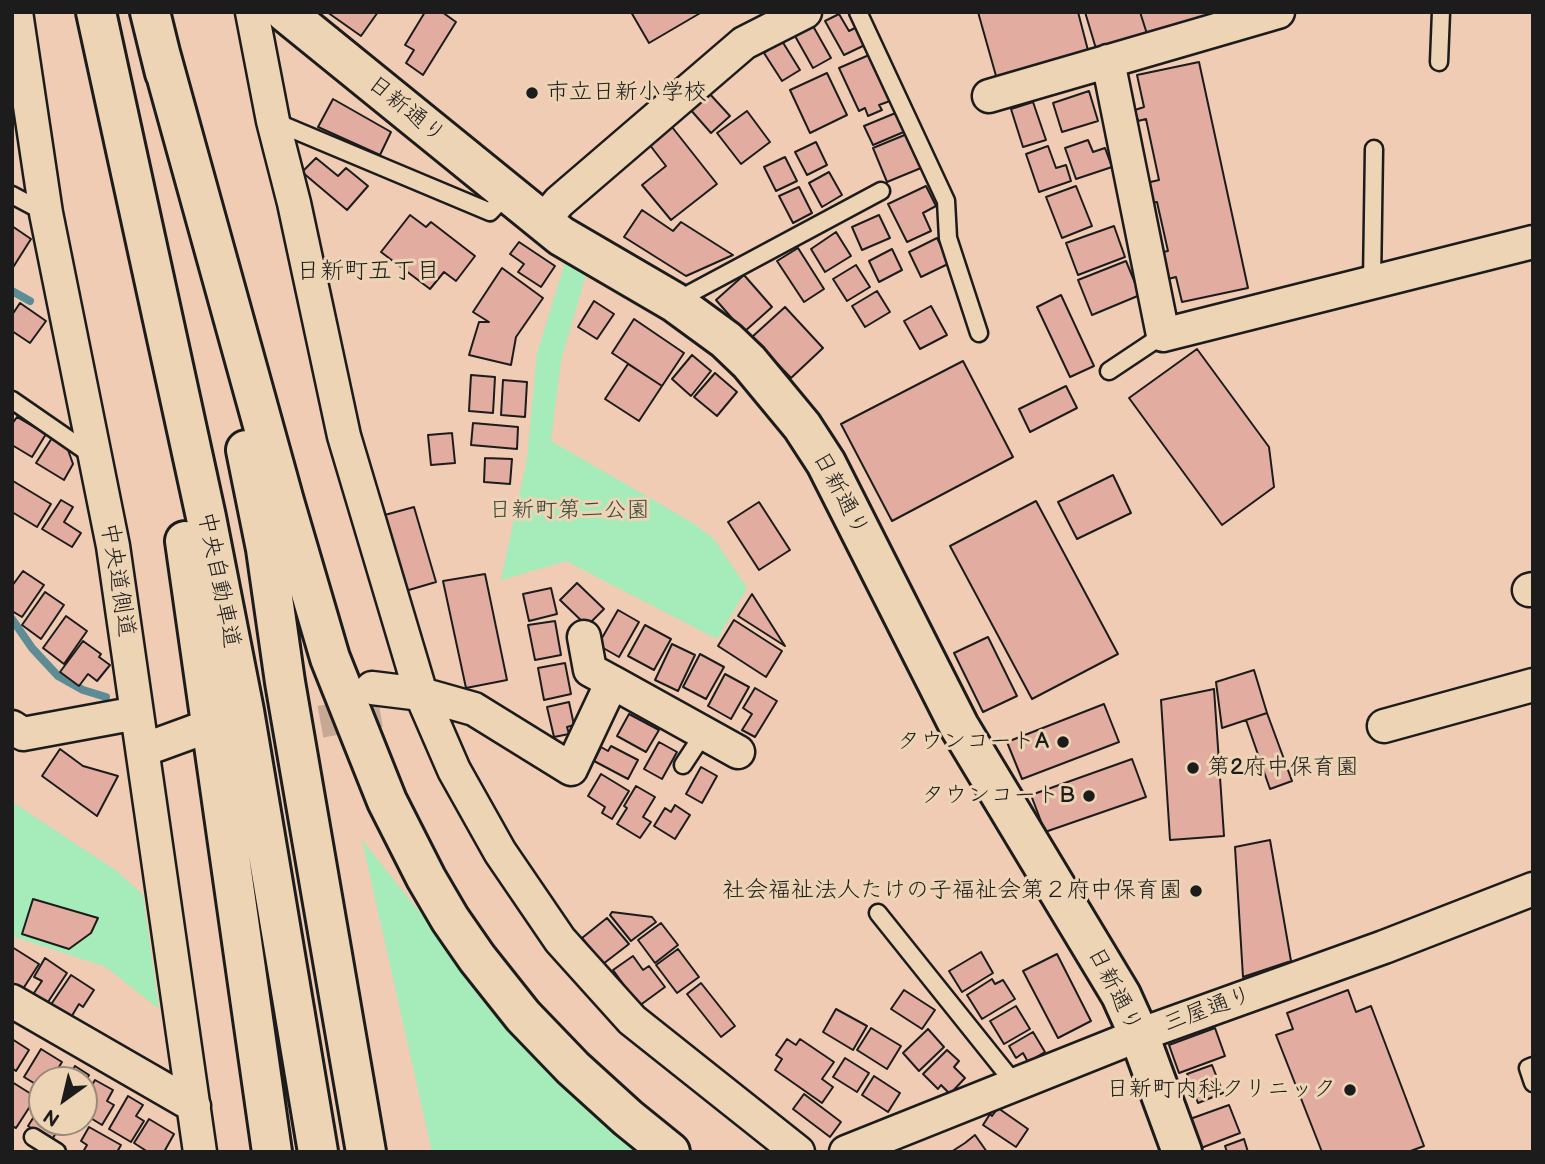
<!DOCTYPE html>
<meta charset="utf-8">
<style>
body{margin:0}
#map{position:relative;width:1545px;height:1164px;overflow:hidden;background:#efccb3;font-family:"Balsamiq Sans",sans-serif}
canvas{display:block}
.frame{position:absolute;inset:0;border:14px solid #1c1c1c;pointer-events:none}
.north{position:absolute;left:28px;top:1066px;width:70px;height:70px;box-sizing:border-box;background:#edd4b5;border:2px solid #998a78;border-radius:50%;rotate:214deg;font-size:19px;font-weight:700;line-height:28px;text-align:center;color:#1c1c1c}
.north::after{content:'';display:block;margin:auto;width:24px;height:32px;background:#1c1c1c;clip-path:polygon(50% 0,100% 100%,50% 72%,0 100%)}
</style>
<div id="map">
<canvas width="1545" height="1164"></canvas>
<div class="frame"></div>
<div class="north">N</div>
</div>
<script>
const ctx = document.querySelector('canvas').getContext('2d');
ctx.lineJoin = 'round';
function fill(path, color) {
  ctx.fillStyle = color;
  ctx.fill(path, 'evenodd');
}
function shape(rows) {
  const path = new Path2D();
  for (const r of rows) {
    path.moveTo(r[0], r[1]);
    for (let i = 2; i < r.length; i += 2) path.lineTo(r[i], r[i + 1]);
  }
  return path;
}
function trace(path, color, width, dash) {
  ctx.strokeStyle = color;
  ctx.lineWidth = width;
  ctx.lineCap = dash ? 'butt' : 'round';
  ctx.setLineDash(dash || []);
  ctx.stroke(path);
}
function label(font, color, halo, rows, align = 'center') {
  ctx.font = font + ' "Balsamiq Sans","Klee One",sans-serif';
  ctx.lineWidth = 6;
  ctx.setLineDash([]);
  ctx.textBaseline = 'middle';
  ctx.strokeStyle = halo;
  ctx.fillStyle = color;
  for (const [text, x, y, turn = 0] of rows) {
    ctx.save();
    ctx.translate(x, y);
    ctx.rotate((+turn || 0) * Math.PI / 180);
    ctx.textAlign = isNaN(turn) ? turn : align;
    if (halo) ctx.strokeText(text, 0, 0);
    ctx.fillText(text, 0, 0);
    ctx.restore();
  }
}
fill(shape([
 [565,263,586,275,561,360,551,441,693,523,714,539,747,588,717,639,566,561,501,580,527,459,537,353],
 [12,802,117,871,143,895,159,1009,106,967,12,936],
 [362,840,501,1014,649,1152,432,1152]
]), '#a5ecba');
trace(shape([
 [12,291,30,301],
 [12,619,32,648,58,676,83,690,106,697]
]), '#5d8c95', 8);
const building = shape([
 [327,12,378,12,361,36,327,12],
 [425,12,442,12,456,22,423,75,406,63,414,50,405,45,425,12],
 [631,12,702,12,649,43,631,12],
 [978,12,1078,12,1090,58,998,83,978,12],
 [1085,12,1140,12,1148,37,1097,52,1085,12],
 [1140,12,1235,12,1148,37,1140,12],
 [839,14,849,31,857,27,867,44,844,55,825,21,839,14],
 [813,26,831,58,813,68,795,36,813,26],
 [782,41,800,70,782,81,764,53,782,41],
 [869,55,890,101,879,105,882,110,868,116,865,108,859,111,839,68,869,55],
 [1199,62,1248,288,1182,302,1176,277,1164,280,1158,253,1168,251,1157,202,1151,203,1146,183,1159,180,1146,119,1138,121,1135,110,1144,107,1137,75,1199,62],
 [827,73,847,115,810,133,790,90,827,73],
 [1089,91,1098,121,1062,132,1053,103,1089,91],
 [708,92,730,116,711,133,689,108,708,92],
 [333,99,391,132,380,155,318,127,333,99],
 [1033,102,1046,140,1023,147,1011,109,1033,102],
 [747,111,770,142,741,164,717,133,747,111],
 [898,112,906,131,873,145,864,126,898,112],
 [672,127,717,184,671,220,642,185,666,166,649,144,672,127],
 [907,134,921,168,887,182,873,148,907,134],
 [1088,140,1093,152,1105,148,1112,167,1076,179,1065,148,1088,140],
 [816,142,827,165,807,175,795,152,816,142],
 [1048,146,1056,168,1066,165,1071,181,1039,192,1026,154,1048,146],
 [785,157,797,181,776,191,764,167,785,157],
 [316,158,338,176,346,168,368,186,347,210,302,172,316,158],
 [829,172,842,195,822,207,809,183,829,172],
 [926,186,936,206,923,213,931,231,907,242,888,204,926,186],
 [1076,186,1092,226,1062,238,1046,197,1076,186],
 [799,187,812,213,793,223,779,196,799,187],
 [642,210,673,231,681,222,733,255,686,276,624,237,642,210],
 [410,215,426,227,431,222,475,256,456,281,444,272,430,289,381,252,410,215],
 [879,215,890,238,862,250,852,227,879,215],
 [12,226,31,239,12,269,12,226],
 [1114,226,1125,257,1078,275,1066,243,1114,226],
 [836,232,851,256,825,272,811,249,836,232],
 [937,238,950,263,921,277,909,252,937,238],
 [519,242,555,266,541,287,518,272,524,264,510,254,519,242],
 [798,248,824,289,804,302,777,261,798,248],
 [892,249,902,270,879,282,869,261,892,249],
 [1126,261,1140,295,1092,315,1078,280,1126,261],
 [856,265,870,287,847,301,833,279,856,265],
 [502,268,543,298,516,337,511,365,469,355,479,322,489,322,473,312,502,268],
 [744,275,772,307,744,332,716,300,744,275],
 [877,291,890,312,865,327,852,306,877,291],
 [1061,295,1094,366,1070,377,1037,307,1061,295],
 [594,301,614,314,597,339,578,327,594,301],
 [20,303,46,321,30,343,12,331,12,315,20,303],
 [931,306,947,335,920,349,904,321,931,306],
 [785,307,823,348,791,378,752,337,785,307],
 [634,319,684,353,662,386,612,353,634,319],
 [1197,349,1269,447,1274,487,1222,525,1129,398,1197,349],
 [692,355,711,371,691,396,672,379,692,355],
 [963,361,1013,457,892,521,841,424,963,361],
 [628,364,662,386,639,421,605,399,628,364],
 [715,373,737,392,717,416,694,397,715,373],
 [471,375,495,377,493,413,469,411,471,375],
 [503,380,527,382,525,417,501,415,503,380],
 [1066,386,1077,408,1030,432,1019,409,1066,386],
 [17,417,46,434,32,457,12,445,12,424,17,417],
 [473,423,518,427,517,449,471,445,473,423],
 [452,433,455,463,431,465,428,435,452,433],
 [52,438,67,447,73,464,64,480,36,463,52,438],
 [485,458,512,459,510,484,484,482,485,458],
 [1113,475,1131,513,1077,539,1058,502,1113,475],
 [13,481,51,504,37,527,12,512,13,481],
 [61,500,73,507,64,522,81,533,72,547,42,529,61,500],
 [1036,501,1118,654,1032,699,950,546,1036,501],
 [759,502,790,550,759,570,728,522,759,502],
 [414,507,436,582,402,592,381,516,414,507],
 [23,571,44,585,22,617,12,611,12,586,23,571],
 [485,574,507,680,466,688,443,581,485,574],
 [577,583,604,609,587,626,560,600,577,583],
 [551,588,557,614,529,621,523,594,551,588],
 [45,592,64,605,41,639,22,625,45,592],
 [752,594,785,646,738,616,752,594],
 [618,610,639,622,619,657,598,645,618,610],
 [66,616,87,631,64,664,43,648,66,616],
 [734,620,782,651,766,677,718,646,734,620],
 [555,621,561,655,535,660,528,625,555,621],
 [645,625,671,639,654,670,628,656,645,625],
 [988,637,1017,696,983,712,954,653,988,637],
 [83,641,101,654,99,657,110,665,97,681,88,674,79,686,60,672,83,641],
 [672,644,695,655,678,691,655,680,672,644],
 [700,654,724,667,706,699,683,687,700,654],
 [565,663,571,694,544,700,538,668,565,663],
 [1254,670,1267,713,1222,728,1216,682,1254,670],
 [725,674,749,687,731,719,708,706,725,674],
 [755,688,777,701,755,737,742,730,752,714,743,708,755,688],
 [1214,689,1224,836,1170,840,1161,700,1214,689],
 [569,702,574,725,567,727,569,734,554,737,547,707,569,702],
 [1104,704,1119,742,1022,779,1007,742,1104,704],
 [1267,713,1292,781,1270,789,1246,720,1267,713],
 [629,714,659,730,646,752,617,736,629,714],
 [659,742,677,752,662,779,644,769,659,742],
 [611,746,638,760,628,779,594,761,601,747,608,751,611,746],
 [60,749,83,766,118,776,97,816,42,776,60,749],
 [1132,759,1146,797,1045,832,1031,795,1132,759],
 [701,767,717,776,702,803,686,794,701,767],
 [601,774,629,791,612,819,602,813,605,807,588,796,601,774],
 [636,786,655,797,643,817,651,822,640,838,617,824,627,808,624,806,636,786],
 [675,805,690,815,675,839,654,826,665,808,671,812,675,805],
 [1270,840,1291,961,1243,977,1235,847,1270,840],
 [33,899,98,918,91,933,69,949,22,934,33,899],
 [612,912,652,917,656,922,631,941,610,915,612,912],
 [607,918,629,944,603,964,582,938,607,918],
 [661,923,678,945,655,963,638,940,661,923],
 [12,947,39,964,21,992,12,987,12,947],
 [678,949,699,977,677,993,656,965,678,949],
 [981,952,993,973,962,992,949,971,981,952],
 [1057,954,1091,1021,1058,1038,1023,971,1057,954],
 [633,956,643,970,649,966,665,987,639,1006,613,970,633,956],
 [45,958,67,973,46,1005,32,996,42,981,34,977,45,958],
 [71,975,94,990,83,1007,79,1004,70,1019,50,1006,71,975],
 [992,979,995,984,1003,980,1015,999,982,1019,967,995,992,979],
 [701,983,735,1026,721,1037,687,994,701,983],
 [904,990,935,1010,922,1029,891,1009,904,990],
 [1348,990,1356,1012,1371,1006,1424,1146,1408,1152,1322,1152,1276,1035,1293,1029,1287,1013,1348,990],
 [1016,1006,1030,1029,1004,1044,990,1021,1016,1006],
 [836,1009,867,1026,853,1050,823,1032,836,1009],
 [871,1028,901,1046,887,1069,857,1050,871,1028],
 [1215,1028,1225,1056,1179,1073,1169,1045,1215,1028],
 [928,1029,944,1047,919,1071,903,1053,928,1029],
 [1033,1032,1045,1052,1028,1062,1023,1053,1016,1058,1009,1046,1033,1032],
 [12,1039,29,1050,16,1071,12,1068,12,1039],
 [787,1039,796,1045,800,1039,834,1062,822,1079,833,1087,822,1103,775,1070,782,1059,776,1055,787,1039],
 [41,1049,62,1062,51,1080,42,1080,42,1088,24,1077,41,1049],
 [947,1050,959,1061,954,1067,965,1078,950,1094,941,1085,938,1089,923,1074,947,1050],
 [845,1058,869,1073,857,1092,833,1077,845,1058],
 [1212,1065,1223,1093,1198,1103,1187,1074,1212,1065],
 [75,1066,89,1075,84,1084,84,1080,56,1080,62,1070,70,1074,75,1066],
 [874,1076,900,1093,888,1112,862,1095,874,1076],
 [95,1080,113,1090,107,1101,114,1105,102,1125,84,1114,84,1098,95,1080],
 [12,1082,36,1097,16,1128,12,1126,12,1082],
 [804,1094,841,1122,830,1137,793,1109,804,1094],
 [128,1096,143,1105,136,1116,144,1121,131,1142,109,1129,128,1096],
 [42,1104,42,1122,63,1122,51,1141,28,1126,42,1104],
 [1229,1105,1240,1133,1201,1148,1190,1119,1229,1105],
 [998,1108,1028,1129,1016,1147,983,1125,990,1114,992,1116,998,1108],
 [149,1119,174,1134,164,1152,148,1152,134,1143,149,1119],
 [89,1127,121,1145,117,1152,83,1152,87,1145,81,1141,89,1127],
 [975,1135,987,1152,951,1152,965,1143,975,1135],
 [1244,1139,1248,1152,1227,1152,1225,1146,1244,1139]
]);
fill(building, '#e3aca1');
trace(building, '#1c1c1c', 2);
trace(shape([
 [226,739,380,711]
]), '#c5a995', 32, [32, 16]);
const lane = shape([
 [858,12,946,201,948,238,979,333],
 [1439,62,1441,12],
 [273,121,490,212,509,192],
 [12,195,46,213],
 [1372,282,1374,149],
 [674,302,881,191],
 [1109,371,1163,335],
 [12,400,93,456],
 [683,765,704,733],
 [878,913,1015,1084],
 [1533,1066,1528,1068,1533,1083],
 [33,1137,57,1152]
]);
const street = shape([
 [16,12,46,213,113,546,200,1152],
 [252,12,273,121,294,203,344,436,421,694,454,770,500,852,560,940,632,1020,798,1152],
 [1108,61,1163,335,1533,242],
 [989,96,1278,12],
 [543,221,559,202,744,43,805,12],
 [1529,590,1533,589],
 [584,637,590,670,612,682],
 [372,688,421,694,474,709,571,769,612,682,738,752],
 [1384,726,1533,685],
 [12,727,23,734,137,713],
 [143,750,195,731],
 [12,1001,194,1106],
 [846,1152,1139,1035,1384,947,1533,889]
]);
const secondary = shape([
 [285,12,561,236,674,302,726,340,749,362,802,426,826,463,959,726,1121,995,1139,1035,1182,1152]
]);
const highway = shape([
 [96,12,206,517,244,711,318,1152],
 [150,12,165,73],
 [159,49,284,501,330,658,387,801,426,878,450,919,477,958,523,1016,573,1068,628,1118,670,1152],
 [246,450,266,549,285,682,366,1152],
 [185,541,272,1152]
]);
trace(lane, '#1c1c1c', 21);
trace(street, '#1c1c1c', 37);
trace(secondary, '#1c1c1c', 44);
trace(highway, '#1c1c1c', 44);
trace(lane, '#edd4b5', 16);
trace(street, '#edd4b5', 32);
trace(secondary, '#edd4b5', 38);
trace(highway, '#edd4b5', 38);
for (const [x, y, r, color] of [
 [532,93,7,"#1c1c1c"],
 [1063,742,7,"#1c1c1c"],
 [1193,768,7,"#1c1c1c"],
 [1089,796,7,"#1c1c1c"],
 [1196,891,7,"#1c1c1c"],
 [1350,1090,7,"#1c1c1c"]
]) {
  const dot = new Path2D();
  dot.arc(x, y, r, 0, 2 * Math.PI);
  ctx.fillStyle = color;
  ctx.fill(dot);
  trace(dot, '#edd4b5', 2.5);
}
label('23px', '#1c1c1c', '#edd4b5', [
 ["市立日新小学校",546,93,"left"],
 ["タウンコートA",1049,742],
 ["第2府中保育園",1207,768,"left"],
 ["タウンコートB",1075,796],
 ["社会福祉法人たけの子福祉会第２府中保育園",1182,891],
 ["日新町内科クリニック",1336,1090]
], 'right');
label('23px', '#1c1c1c', '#edd4b5', [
 ["日新通り",406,110,39],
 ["日新通り",840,494,62],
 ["中央道側道",117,580,81],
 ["中央自動車道",218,580,79],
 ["日新通り",1114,990,63],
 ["三屋通り",1208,1010,-20]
]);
label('23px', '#37463c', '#edd4b5', [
 ["日新町第二公園",569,511]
]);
label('24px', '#1c1c1c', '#edd4b5', [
 ["日新町五丁目",368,272]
]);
</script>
